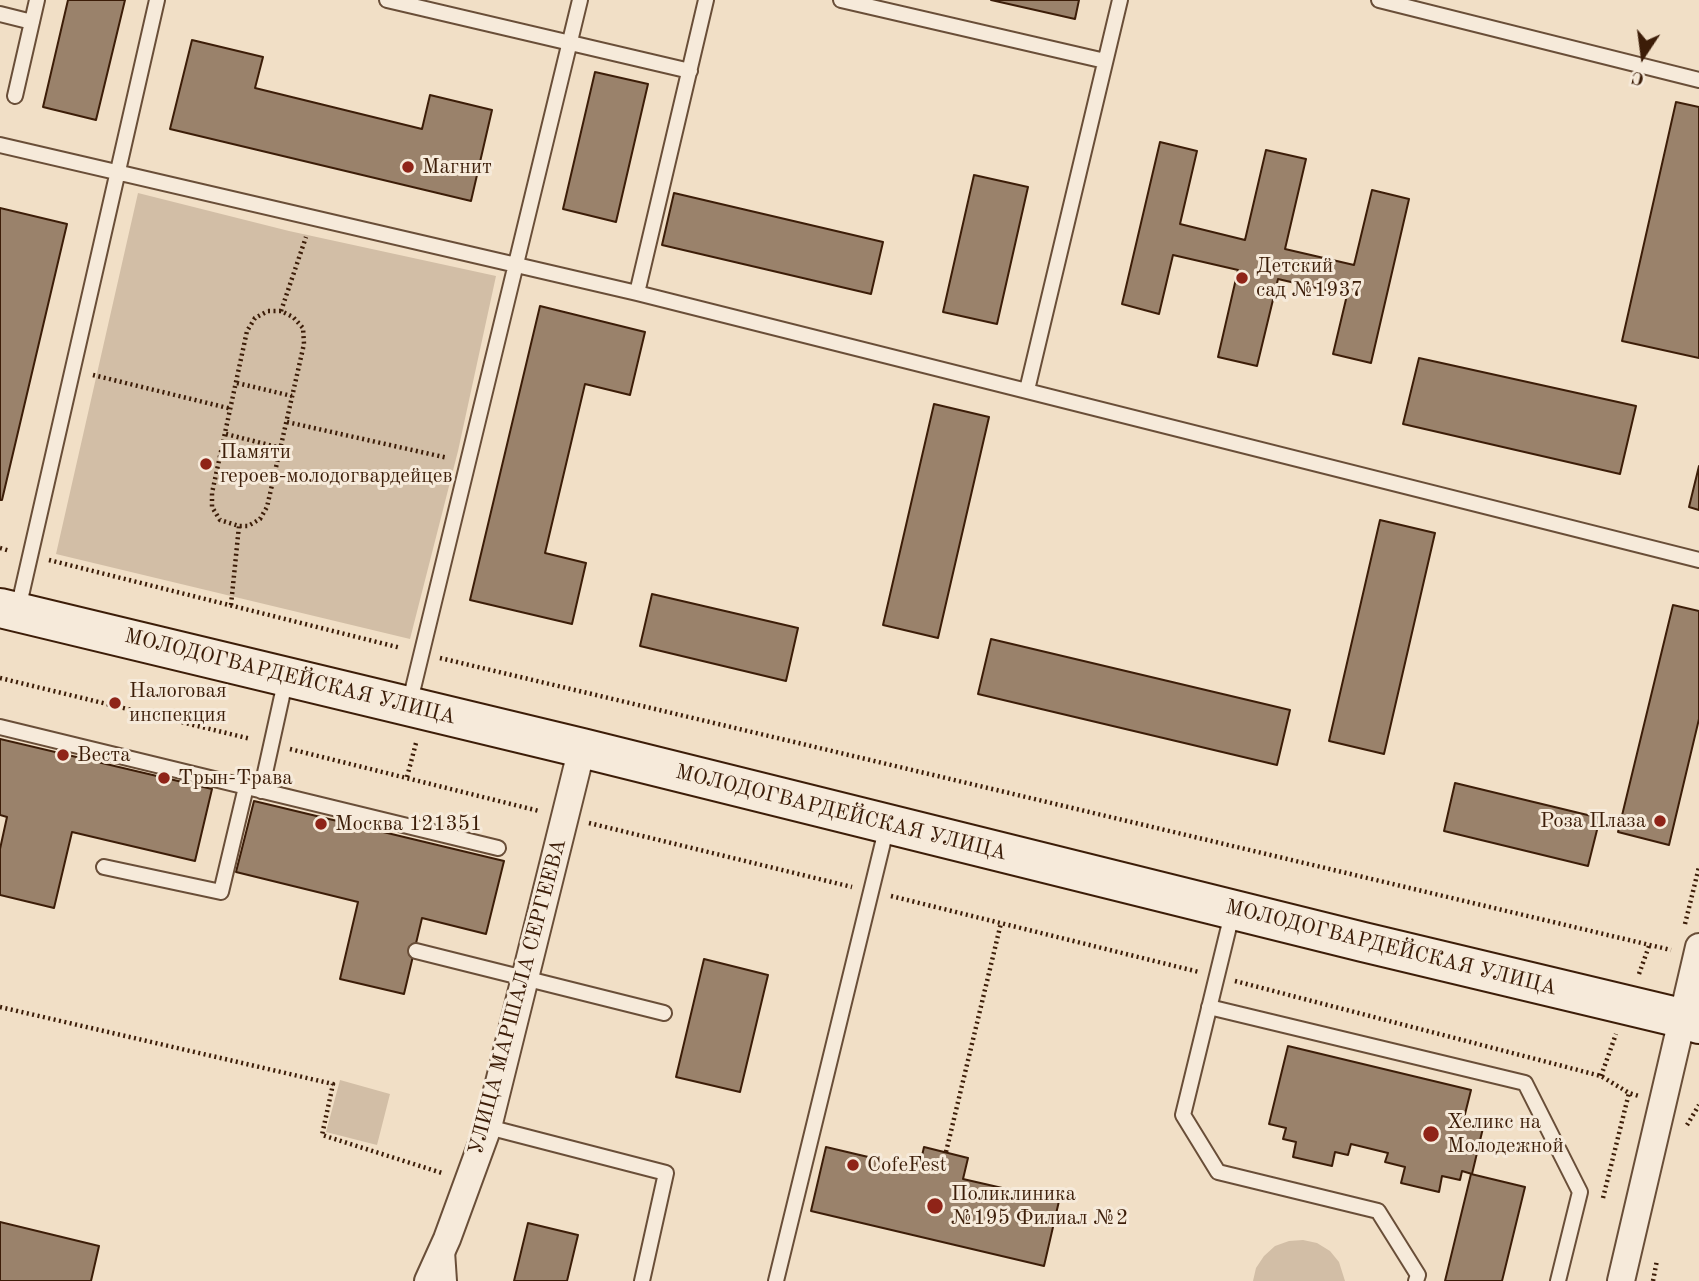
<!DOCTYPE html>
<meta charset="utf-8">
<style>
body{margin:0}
#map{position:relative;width:1699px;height:1281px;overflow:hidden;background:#f1dfc6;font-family:"Old Standard TT",serif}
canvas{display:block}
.north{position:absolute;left:1608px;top:21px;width:70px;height:70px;-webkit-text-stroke:5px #f6eada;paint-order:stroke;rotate:193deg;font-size:19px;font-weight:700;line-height:28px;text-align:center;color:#3c1d08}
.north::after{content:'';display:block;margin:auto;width:24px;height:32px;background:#3c1d08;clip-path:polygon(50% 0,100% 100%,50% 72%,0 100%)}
</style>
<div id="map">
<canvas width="1699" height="1281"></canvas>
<div class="north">С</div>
</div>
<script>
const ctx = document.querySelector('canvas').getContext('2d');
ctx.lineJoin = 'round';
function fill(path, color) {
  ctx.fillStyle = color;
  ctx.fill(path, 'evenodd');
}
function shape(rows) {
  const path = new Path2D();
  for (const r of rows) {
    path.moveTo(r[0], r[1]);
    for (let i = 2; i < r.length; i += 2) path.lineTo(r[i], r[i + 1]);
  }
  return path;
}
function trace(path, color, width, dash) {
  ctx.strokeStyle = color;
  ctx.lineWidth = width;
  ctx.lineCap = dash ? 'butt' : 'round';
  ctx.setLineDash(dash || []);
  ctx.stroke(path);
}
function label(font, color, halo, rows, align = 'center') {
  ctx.font = font + ' "Old Standard TT",serif';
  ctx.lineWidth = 6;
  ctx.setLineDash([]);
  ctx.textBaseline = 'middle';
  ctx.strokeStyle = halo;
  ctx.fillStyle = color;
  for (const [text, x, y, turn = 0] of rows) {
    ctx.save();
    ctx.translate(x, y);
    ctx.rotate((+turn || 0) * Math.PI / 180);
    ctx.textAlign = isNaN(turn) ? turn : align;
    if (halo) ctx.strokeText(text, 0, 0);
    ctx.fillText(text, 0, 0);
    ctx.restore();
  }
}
fill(shape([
 [138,193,289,231,496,276,458,451,410,639,56,554],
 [340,1080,390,1094,377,1145,326,1132],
 [1303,1240,1317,1243,1330,1251,1339,1262,1345,1281,1253,1281,1256,1268,1264,1256,1275,1246,1289,1241]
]), '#d2bea6');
const building = shape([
 [68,0,125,0,96,120,43,107,68,0],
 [991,0,1079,0,1075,19,991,0],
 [192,40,263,57,255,88,422,129,430,95,492,110,471,201,170,129,192,40],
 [595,72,648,84,616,222,563,209,595,72],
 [1676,102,1699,107,1699,358,1622,341,1676,102],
 [1160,142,1197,151,1180,224,1245,240,1266,150,1306,159,1285,249,1354,265,1372,190,1409,199,1371,363,1333,354,1347,295,1278,279,1257,366,1218,357,1238,270,1173,255,1159,314,1122,304,1160,142],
 [974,175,1028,187,997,324,943,312,974,175],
 [674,193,883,242,871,294,662,245,674,193],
 [0,208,67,224,2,500,0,500,0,208],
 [540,306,645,332,630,395,585,384,545,553,586,563,572,624,470,600,540,306],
 [1419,358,1636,406,1620,474,1403,424,1419,358],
 [934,404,989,417,938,638,883,625,934,404],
 [1699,466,1699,510,1689,507,1699,466],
 [1380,520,1435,533,1384,754,1329,741,1380,520],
 [652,594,798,628,786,681,640,646,652,594],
 [1673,605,1699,611,1699,719,1669,845,1618,832,1673,605],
 [991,639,1290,710,1277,765,978,694,991,639],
 [0,739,212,789,195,861,72,832,54,908,0,895,0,849,7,817,0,815,0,739],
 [1455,783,1600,818,1588,866,1444,831,1455,783],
 [254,801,504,861,486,934,422,918,404,994,340,979,358,902,236,872,254,801],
 [704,959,768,975,740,1092,676,1077,704,959],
 [1288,1046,1471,1090,1463,1122,1483,1128,1472,1174,1462,1171,1460,1180,1442,1176,1439,1192,1401,1183,1405,1167,1385,1162,1388,1153,1351,1144,1348,1155,1335,1152,1332,1166,1293,1157,1296,1142,1283,1139,1286,1128,1269,1124,1288,1046],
 [826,1147,919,1169,924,1147,968,1158,963,1179,1059,1201,1044,1266,811,1211,826,1147],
 [1471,1174,1525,1187,1502,1281,1445,1281,1471,1174],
 [0,1222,99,1246,91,1281,0,1281,0,1222],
 [528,1223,578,1235,567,1281,514,1281,528,1223]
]);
fill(building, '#9a826b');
trace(building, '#3c1d08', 2);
const lane = shape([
 [387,0,690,71],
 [841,0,1105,61],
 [1379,0,1699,80],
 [0,14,32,22],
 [15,96,37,0],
 [0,145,637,293,1699,560],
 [637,293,706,0],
 [1027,390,1120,0],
 [18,609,157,0],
 [409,705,580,0],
 [0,727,498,848],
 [261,791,286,678],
 [104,867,221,892,246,787],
 [1233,910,1183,1115,1218,1172,1378,1211,1418,1275,1416,1281],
 [416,951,664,1013],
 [1209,1007,1525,1083,1580,1192,1558,1281],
 [488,1127,666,1173,642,1281],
 [447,1251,449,1281],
 [776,1281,887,826]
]);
const street = shape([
 [428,1281,447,1239,488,1127,582,748],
 [1621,1281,1699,947]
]);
const secondary = shape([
 [0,608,582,748,1363,942,1681,1018,1699,1024]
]);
trace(lane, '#694e38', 18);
trace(street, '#694e38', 30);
trace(secondary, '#3c1d08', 42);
trace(shape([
 [268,311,281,311,293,317,303,328,304,344,267,507,260,519,248,526,239,526,220,520,212,507,212,493,247,331,255,318,268,311],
 [281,311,306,237],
 [93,375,232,409],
 [237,383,292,396],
 [287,422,448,458],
 [226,434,281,448],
 [0,548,10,551],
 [49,560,401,648],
 [231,605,239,526],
 [440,658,1671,950],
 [0,678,251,739],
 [290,749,539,811],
 [407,777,416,743],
 [589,823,852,887],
 [891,896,1199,972],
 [1685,924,1699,867],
 [1639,974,1649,946],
 [1235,981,1601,1076,1629,1093,1639,1096],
 [0,1007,333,1084,322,1135,442,1173],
 [1601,1076,1616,1034],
 [1687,1125,1699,1105],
 [946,1152,1001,923],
 [1603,1198,1629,1093],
 [1653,1281,1657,1260]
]), '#3c1d08', 4.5, [2, 3.5]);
trace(lane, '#f6eada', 14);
trace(street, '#f6eada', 26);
trace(secondary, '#f6eada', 38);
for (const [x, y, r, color] of [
 [408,167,7,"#8f2418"],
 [1242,278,7,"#8f2418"],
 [206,464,7,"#8f2418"],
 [115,703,7,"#8f2418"],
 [63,755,7,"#8f2418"],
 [164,778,7,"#8f2418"],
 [1660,821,7,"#8f2418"],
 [321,824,7,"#8f2418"],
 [1431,1134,9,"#8f2418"],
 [853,1165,7,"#8f2418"],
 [935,1206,9,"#8f2418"]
]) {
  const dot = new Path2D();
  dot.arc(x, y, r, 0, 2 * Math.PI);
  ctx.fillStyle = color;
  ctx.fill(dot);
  trace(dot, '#f6eada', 2.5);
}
label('21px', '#3c1d08', '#f6eada', [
 ["Магнит",422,167],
 ["Детский",1256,266],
 ["сад №1937",1256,290],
 ["Памяти",220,452],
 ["героев-молодогвардейцев",220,476],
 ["Налоговая",129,691],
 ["инспекция",129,715],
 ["Веста",77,755],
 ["Трын-Трава",178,778],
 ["Роза Плаза",1646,821,"right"],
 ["Москва 121351",335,824],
 ["Хеликс на",1447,1122],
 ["Молодежной",1447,1146],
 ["CofeFest",867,1165],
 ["Поликлиника",951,1194],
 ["№195 Филиал №2",951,1218]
], 'left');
label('21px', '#3c1d08', '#f6eada', [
 ["МОЛОДОГВАРДЕЙСКАЯ УЛИЦА",290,677,14],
 ["МОЛОДОГВАРДЕЙСКАЯ УЛИЦА",841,813,14],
 ["МОЛОДОГВАРДЕЙСКАЯ УЛИЦА",1391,948,14],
 ["УЛИЦА МАРШАЛА СЕРГЕЕВА",518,997,-75]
]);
</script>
